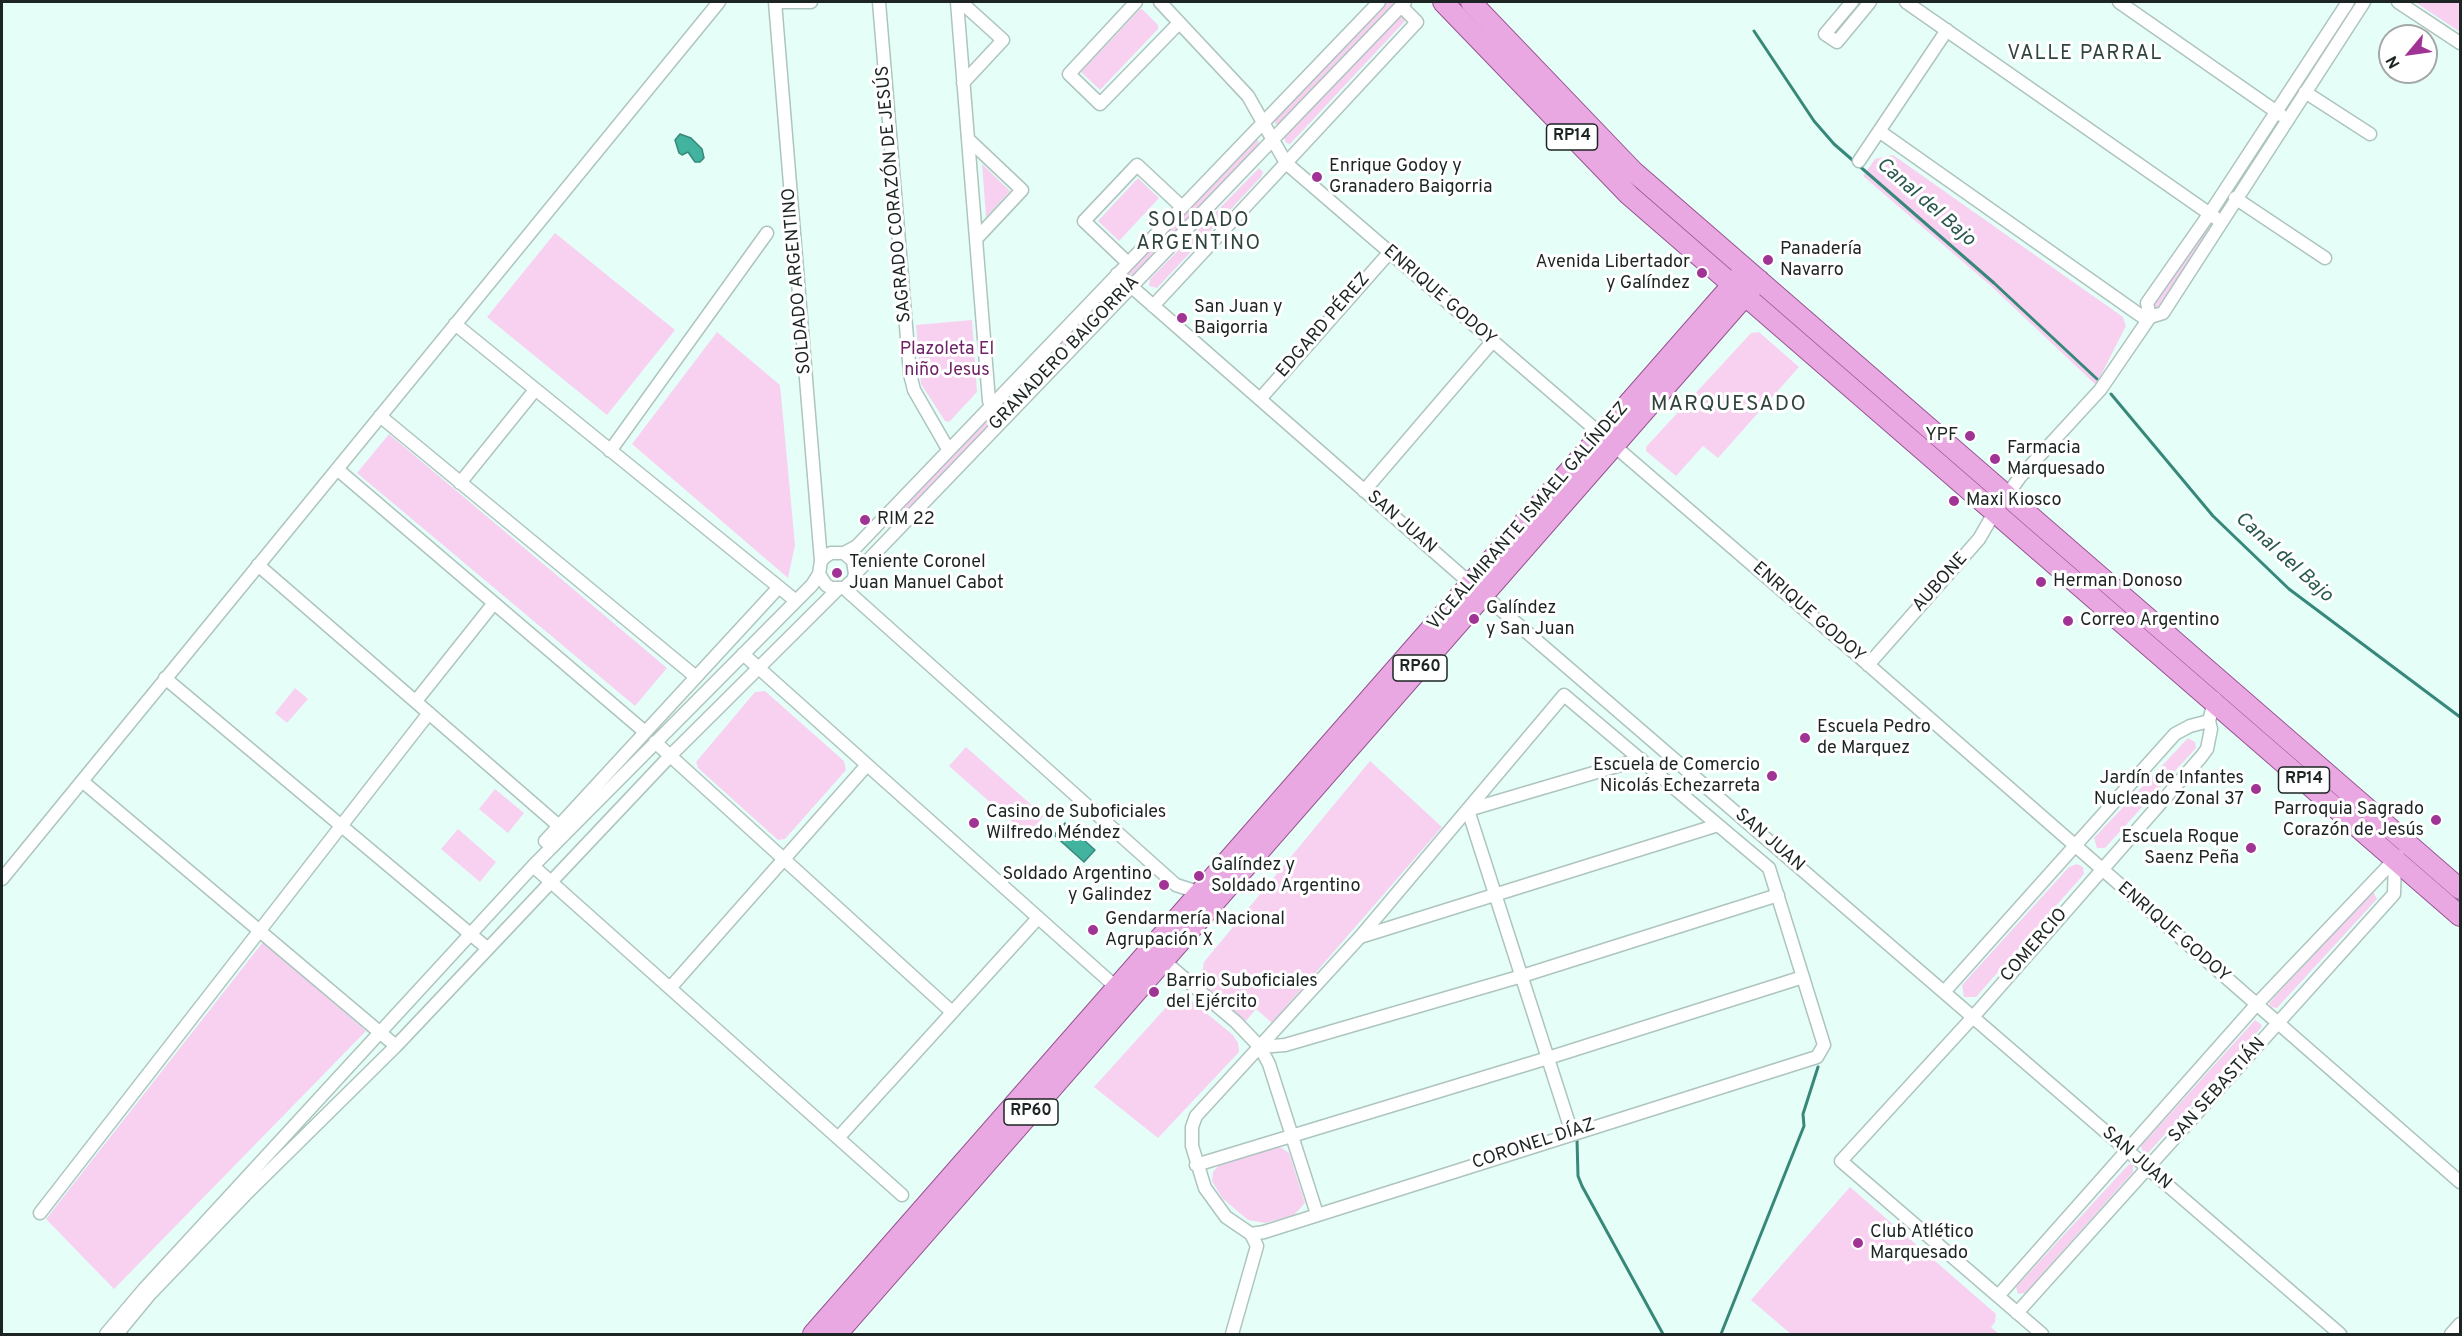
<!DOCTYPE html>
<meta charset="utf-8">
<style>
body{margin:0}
#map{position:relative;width:2462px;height:1336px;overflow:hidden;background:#e6fef8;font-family:Overpass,sans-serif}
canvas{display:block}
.frame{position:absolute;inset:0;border:3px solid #1c2523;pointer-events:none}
.north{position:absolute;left:2378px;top:24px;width:60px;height:60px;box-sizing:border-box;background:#fff;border:2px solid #a4a8a7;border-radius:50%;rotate:241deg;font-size:16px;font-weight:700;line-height:24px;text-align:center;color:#1c2523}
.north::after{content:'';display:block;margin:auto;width:21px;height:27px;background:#a03495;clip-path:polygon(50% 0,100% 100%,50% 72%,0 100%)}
</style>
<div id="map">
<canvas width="2462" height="1336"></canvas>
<div class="frame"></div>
<div class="north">N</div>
</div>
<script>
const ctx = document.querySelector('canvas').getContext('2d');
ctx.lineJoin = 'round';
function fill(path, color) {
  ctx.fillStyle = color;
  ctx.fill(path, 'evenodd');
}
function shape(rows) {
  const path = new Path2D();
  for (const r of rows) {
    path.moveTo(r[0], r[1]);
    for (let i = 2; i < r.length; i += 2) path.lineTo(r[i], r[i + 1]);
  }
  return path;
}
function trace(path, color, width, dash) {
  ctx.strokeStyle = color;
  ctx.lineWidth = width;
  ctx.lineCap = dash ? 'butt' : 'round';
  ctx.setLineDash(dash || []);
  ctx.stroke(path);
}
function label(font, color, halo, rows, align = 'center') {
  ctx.font = font + ' Overpass,sans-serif';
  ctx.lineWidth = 6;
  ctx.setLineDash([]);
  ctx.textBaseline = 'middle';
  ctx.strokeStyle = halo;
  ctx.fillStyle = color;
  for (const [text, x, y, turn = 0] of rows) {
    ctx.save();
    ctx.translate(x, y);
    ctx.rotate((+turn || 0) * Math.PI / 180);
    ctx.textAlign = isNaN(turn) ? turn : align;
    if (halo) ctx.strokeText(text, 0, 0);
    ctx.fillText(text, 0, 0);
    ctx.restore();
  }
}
fill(shape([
 [1386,2,1398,2,1280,124,1275,124,1274,118],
 [2415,2,2460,2,2460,32],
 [1140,9,1142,9,1158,25,1158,29,1100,90,1081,72],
 [1402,14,1406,20,1290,144,1286,143,1284,136],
 [1253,140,1258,140,1259,146,1134,276,1129,275,1128,270],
 [1893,155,2123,317,2126,326,2096,385,1991,286,1863,176,1875,159],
 [982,164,1010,191,986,217],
 [1259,168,1263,172,1261,177,1157,288,1149,286,1150,279],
 [1138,178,1159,198,1119,241,1098,221],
 [2208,223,2212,226,2157,311,2152,308],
 [555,233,675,330,607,415,487,317],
 [1111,289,1115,289,1116,294,1003,410,1001,403],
 [972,320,977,392,949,422,945,421,921,384,916,325],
 [717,332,780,385,795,545,788,578,632,444],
 [1759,332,1799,367,1718,458,1703,446,1676,476,1646,451,1646,447,1751,333],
 [992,412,998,415,998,418,891,528,887,527,886,523],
 [389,434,667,668,635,706,357,473],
 [295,688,308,699,287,723,275,713],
 [765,691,844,761,846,770,785,839,778,840,698,768,696,762,755,692],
 [2188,738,2195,742,2196,748,2105,848,2097,848,2094,838],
 [966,747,1044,816,1027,835,949,766],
 [1370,761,1442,827,1272,1023,1256,1009,1245,1022,1195,981,1202,973,1204,962],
 [495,789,524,813,508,833,479,809],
 [458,829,496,862,480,882,441,849],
 [2077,864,2083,867,2084,874,1976,997,1964,997,1962,985,2069,867],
 [2373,891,2377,899,2277,1008,2271,1007,2269,1003],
 [263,942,366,1031,114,1289,46,1219],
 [1183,994,1233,1035,1238,1043,1239,1052,1158,1138,1094,1087,1169,1004,1176,1002],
 [2255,1020,2262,1025,2260,1029,2148,1153,2143,1153,2141,1146],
 [1280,1147,1289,1153,1305,1203,1294,1215,1265,1223,1248,1220,1222,1198,1212,1181,1213,1172,1219,1165],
 [2129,1164,2133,1165,2133,1172,2025,1293,2018,1294,2016,1287],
 [1850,1187,1996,1314,1995,1322,1991,1327,1999,1334,1791,1334,1751,1300]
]), '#f8d1f1');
const water = shape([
 [680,134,691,138,702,149,704,158,700,162,695,162,688,152,682,155,679,153,675,140,680,134],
 [1065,823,1095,850,1084,862,1054,835,1065,823]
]);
fill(water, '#42b39f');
trace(water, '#37887a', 1.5);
trace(shape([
 [1754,31,1814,121,1834,144,1994,283,2097,379],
 [2111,394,2213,516,2289,589,2460,717],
 [1577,1139,1578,1176,1582,1186,1663,1334],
 [1721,1334,1804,1126,1803,1114,1818,1067]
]), '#37887a', 3);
const minor = shape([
 [775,2,821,561],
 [775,2,811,2],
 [879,2,910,374,914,390,948,449],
 [957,2,989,401,998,409],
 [961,2,1003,40,963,83],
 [1136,2,1069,74,1100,104,1179,23],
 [1160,2,1248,96,1286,163,1856,654,2460,1182],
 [1852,2,1825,34,1837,42,1870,2],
 [1906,2,2220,221],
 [2119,2,2281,115],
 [2398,2,2460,43],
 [2305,92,2370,134],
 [1879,131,2147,320],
 [968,139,1022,190,976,239],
 [1859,161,1947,30],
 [2235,198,2325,258],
 [1128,263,1084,221,1137,165,1182,207],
 [1117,274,1471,584,2340,1334],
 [1153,306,1417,22,1401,6],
 [2150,317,2147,303,2210,213,2348,2],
 [455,324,796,601],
 [1260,399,1389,253],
 [380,416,696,677],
 [610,451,767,233],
 [337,469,645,732],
 [460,483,535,390],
 [1364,491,1492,342],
 [844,553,853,561,855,574,853,580,844,588,831,588,826,585,819,574,821,561,826,556,831,553,844,553,857,546,1379,2],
 [258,565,559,826],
 [855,574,1405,2],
 [844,588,1176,885,1204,894],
 [743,654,1117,988],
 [1868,665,1979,539,1994,513,2020,477,2100,390,2150,317,2163,313,2364,2],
 [165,678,487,948],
 [416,701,494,603],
 [655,742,952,1012],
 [82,781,396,1046],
 [552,847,545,841,779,587],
 [533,866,902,1195],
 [2,879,719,2],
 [1360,937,1718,825],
 [1158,956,1236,1022,1260,1047,1269,1064,1317,1214],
 [670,988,867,765],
 [1944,992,2175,734,2190,726,2209,721],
 [1260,1047,1285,1045,1522,976,1778,895],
 [1572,1133,1468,810,1641,759],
 [838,1138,1038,918],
 [1196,1165,1548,1058,1803,977],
 [40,1213,429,713],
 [1998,1296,2256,1005,2398,856],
 [2017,1313,2394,894,2395,860],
 [106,1334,145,1288,533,866,812,585,819,574],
 [117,1334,150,1294,245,1195,396,1046,670,756,838,589],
 [1232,1334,1257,1246,1251,1234,1226,1217,1205,1188,1192,1146,1192,1127,1196,1116,1360,937,1564,695,1769,868,1824,1045,1817,1057,1264,1232,1251,1234],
 [2042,1334,1841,1161,1973,1017,2201,757,2207,749,2211,729,2209,721,2215,698],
 [2451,1334,2460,1324]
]);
const primary = shape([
 [1443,2,1629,195,2460,916],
 [1471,2,1633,171,2460,889],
 [813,1334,1746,269],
 [837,1334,1759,280]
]);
trace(minor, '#adc4bf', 15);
trace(primary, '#985492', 22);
trace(minor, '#fff', 12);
trace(primary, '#e9a8e2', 20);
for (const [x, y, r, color] of [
 [1317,177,6,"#a03495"],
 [1768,260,6,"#a03495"],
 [1702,273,6,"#a03495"],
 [1182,318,6,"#a03495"],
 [1970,436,6,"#a03495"],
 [1995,459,6,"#a03495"],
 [1954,501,6,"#a03495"],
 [865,520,6,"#a03495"],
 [837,573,6,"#a03495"],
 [2041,582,6,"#a03495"],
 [1474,619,6,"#a03495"],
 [2068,621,6,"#a03495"],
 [1805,738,6,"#a03495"],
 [1772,776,6,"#a03495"],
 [2256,789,6,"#a03495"],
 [2436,820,6,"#a03495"],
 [974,823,6,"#a03495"],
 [2251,848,6,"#a03495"],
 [1199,876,6,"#a03495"],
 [1164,885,6,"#a03495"],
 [1093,930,6,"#a03495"],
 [1154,992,6,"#a03495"],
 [1858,1243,6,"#a03495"]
]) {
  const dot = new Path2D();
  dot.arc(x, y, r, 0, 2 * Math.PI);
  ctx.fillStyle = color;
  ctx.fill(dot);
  trace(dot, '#fff', 2);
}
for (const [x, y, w] of [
 [1572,137,51],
 [1420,668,54],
 [2304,780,51],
 [1031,1112,54]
]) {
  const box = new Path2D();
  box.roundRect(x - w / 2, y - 13, w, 26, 4.5);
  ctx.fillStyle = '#fff';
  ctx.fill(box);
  trace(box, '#1c2523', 1.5);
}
label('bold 16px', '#1c2523', null, [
 ["RP14",1572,137],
 ["RP60",1420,668],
 ["RP14",2304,780],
 ["RP60",1031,1112]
]);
label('18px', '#1c2523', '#fff', [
 ["Enrique Godoy y",1329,167],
 ["Granadero Baigorria",1329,188],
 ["Panadería",1780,250],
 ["Navarro",1780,271],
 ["Avenida Libertador",1690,263,"right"],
 ["y Galíndez",1690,284,"right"],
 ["San Juan y",1194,308],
 ["Baigorria",1194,329],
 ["YPF",1958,436,"right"],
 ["Farmacia",2007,449],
 ["Marquesado",2007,470],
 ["Maxi Kiosco",1966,501],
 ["RIM 22",877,520],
 ["Teniente Coronel",849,563],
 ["Juan Manuel Cabot",849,584],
 ["Herman Donoso",2053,582],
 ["Galíndez",1486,609],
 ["y San Juan",1486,630],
 ["Correo Argentino",2080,621],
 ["Escuela Pedro",1817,728],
 ["de Marquez",1817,749],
 ["Escuela de Comercio",1760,766,"right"],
 ["Nicolás Echezarreta",1760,787,"right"],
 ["Jardín de Infantes",2244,779,"right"],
 ["Nucleado Zonal 37",2244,800,"right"],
 ["Parroquia Sagrado",2424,810,"right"],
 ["Corazón de Jesús",2424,831,"right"],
 ["Casino de Suboficiales",986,813],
 ["Wilfredo Méndez",986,834],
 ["Escuela Roque",2239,838,"right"],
 ["Saenz Peña",2239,859,"right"],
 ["Galíndez y",1211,866],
 ["Soldado Argentino",1211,887],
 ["Soldado Argentino",1152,875,"right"],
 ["y Galindez",1152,896,"right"],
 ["Gendarmería Nacional",1105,920],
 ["Agrupación X",1105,941],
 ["Barrio Suboficiales",1166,982],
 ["del Ejército",1166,1003],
 ["Club Atlético",1870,1233],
 ["Marquesado",1870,1254]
], 'left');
label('18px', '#1c2523', '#fff', [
 ["SAGRADO CORAZÓN DE JESÚS",895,194,-95],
 ["SOLDADO ARGENTINO",798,281,-95],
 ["ENRIQUE GODOY",1439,296,41],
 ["EDGARD PÉREZ",1324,326,-49],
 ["GRANADERO BAIGORRIA",1065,354,-46],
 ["VICEALMIRANTE ISMAEL GALÍNDEZ",1529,517,-49],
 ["SAN JUAN",1401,523,41],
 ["AUBONE",1941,583,-48],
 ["ENRIQUE GODOY",1808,613,41],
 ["SAN JUAN",1769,841,41],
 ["ENRIQUE GODOY",2173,933,41],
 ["COMERCIO",2035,946,-49],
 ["SAN SEBASTIÁN",2218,1091,-48],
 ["CORONEL DÍAZ",1534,1145,-18],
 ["SAN JUAN",2136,1159,41]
]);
label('18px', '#6f2367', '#fff', [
 ["Plazoleta El",947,350],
 ["niño Jesus",947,371]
]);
ctx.letterSpacing = '1.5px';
label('20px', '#30443f', '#fff', [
 ["VALLE PARRAL",2085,55],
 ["SOLDADO",1199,222],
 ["ARGENTINO",1199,245]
]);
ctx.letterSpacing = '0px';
label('italic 20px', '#29584f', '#fff', [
 ["Canal del Bajo",1925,203,41],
 ["Canal del Bajo",2283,558,42]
]);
ctx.letterSpacing = '1.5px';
label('21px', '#30443f', '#fff', [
 ["MARQUESADO",1729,406]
]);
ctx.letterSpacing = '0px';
</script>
